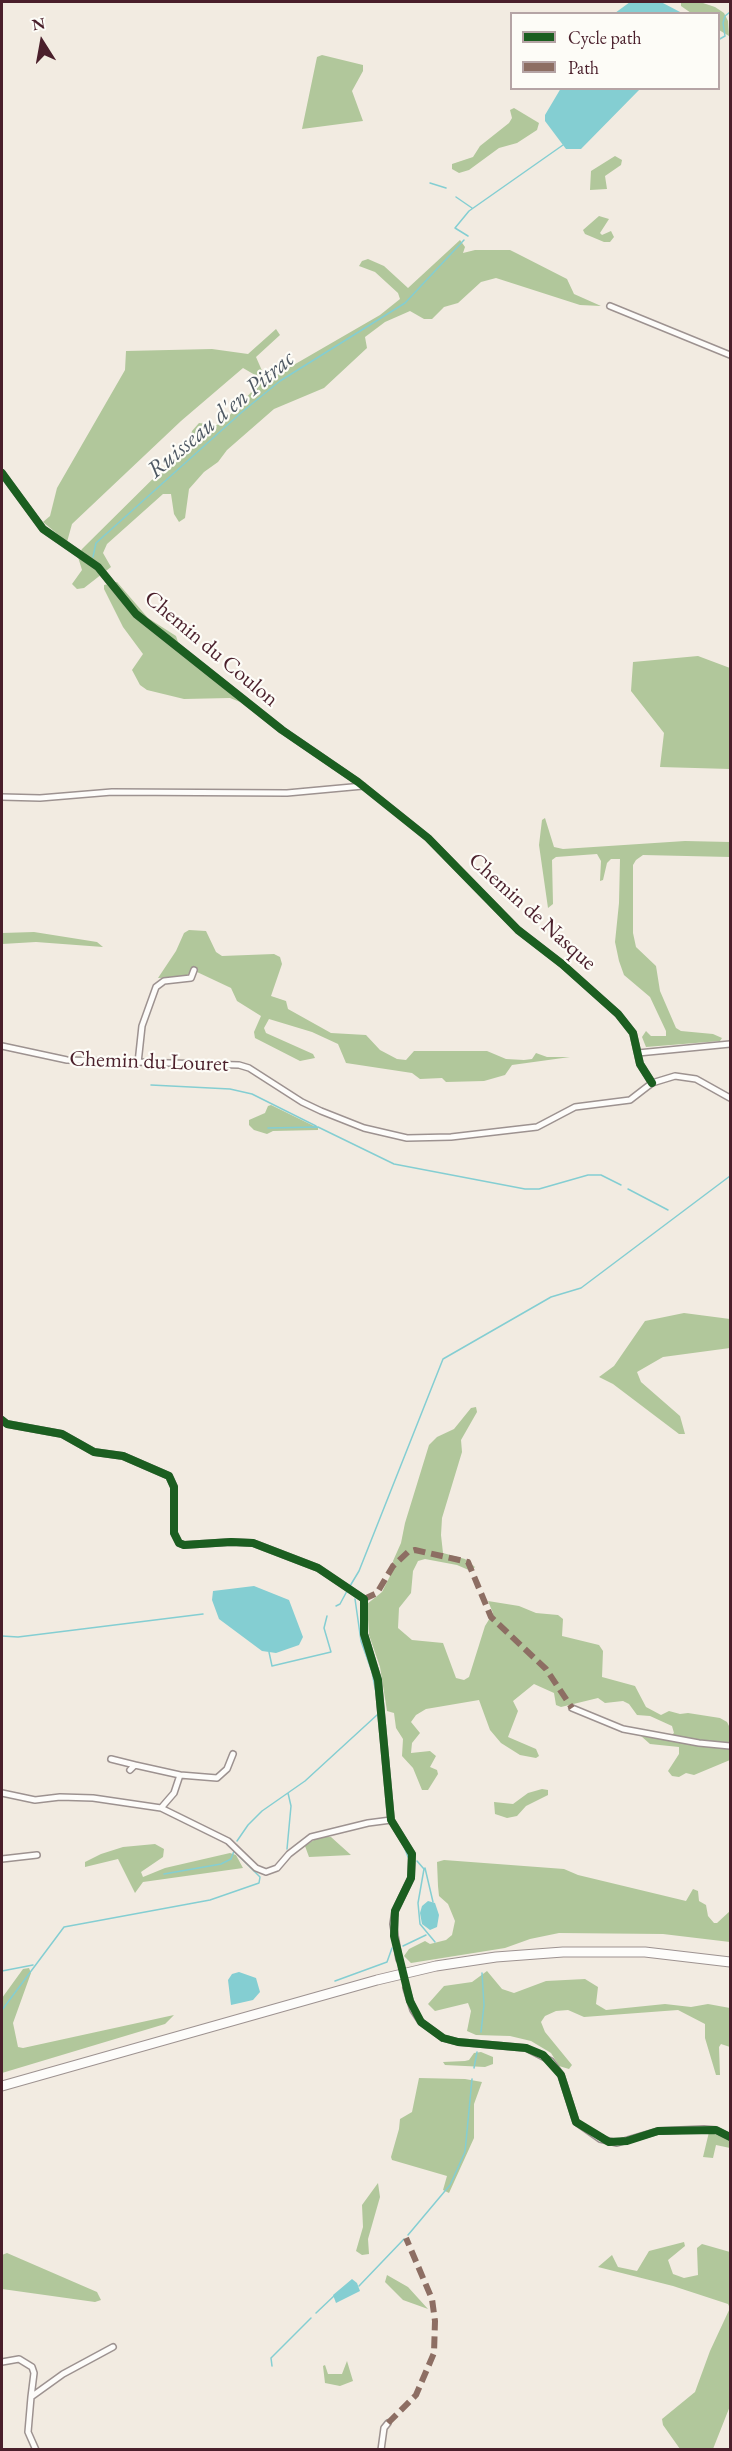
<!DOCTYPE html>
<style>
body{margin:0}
#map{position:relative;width:732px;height:2451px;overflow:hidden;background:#f2ebe1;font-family:"EB Garamond",serif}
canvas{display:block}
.frame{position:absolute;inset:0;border:3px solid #4a1f2b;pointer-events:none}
.legend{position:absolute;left:510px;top:12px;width:210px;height:78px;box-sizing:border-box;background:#fdfcf7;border:2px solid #b5a4a5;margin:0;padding:8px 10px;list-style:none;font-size:18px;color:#4a1f2b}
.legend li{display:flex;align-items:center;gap:12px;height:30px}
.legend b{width:30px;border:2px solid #b5a4a5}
.north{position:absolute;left:12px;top:12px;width:60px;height:60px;-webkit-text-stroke:4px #fdfcf7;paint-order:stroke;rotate:349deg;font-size:16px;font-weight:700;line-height:24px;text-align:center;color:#4a1f2b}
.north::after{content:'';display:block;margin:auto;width:21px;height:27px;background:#4a1f2b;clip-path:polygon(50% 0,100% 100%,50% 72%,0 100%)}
</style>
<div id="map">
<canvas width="732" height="2451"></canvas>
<div class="frame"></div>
<ul class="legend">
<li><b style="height:8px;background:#1b5e20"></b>Cycle path</li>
<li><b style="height:8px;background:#8d6e63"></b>Path</li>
</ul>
<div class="north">N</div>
</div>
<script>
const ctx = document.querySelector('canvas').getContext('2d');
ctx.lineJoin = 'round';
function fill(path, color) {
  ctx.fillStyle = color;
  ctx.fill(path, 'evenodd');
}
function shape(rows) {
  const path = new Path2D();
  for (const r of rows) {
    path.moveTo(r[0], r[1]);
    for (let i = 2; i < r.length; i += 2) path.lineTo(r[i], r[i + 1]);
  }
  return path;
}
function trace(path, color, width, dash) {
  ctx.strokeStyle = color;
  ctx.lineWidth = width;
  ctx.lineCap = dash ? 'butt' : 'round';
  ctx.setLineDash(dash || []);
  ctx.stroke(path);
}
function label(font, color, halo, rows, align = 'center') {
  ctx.font = font + ' "EB Garamond",serif';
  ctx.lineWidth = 4.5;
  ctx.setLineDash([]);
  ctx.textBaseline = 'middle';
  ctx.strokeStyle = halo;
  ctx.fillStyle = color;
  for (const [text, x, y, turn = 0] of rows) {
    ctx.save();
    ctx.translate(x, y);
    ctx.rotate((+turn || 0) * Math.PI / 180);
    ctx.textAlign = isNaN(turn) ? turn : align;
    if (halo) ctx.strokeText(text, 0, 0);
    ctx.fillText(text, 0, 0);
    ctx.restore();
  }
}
fill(shape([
 [681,2,700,2,715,7,724,13,728,21,729,36,719,30,718,14,691,13,681,6],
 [322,55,363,65,363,71,352,91,363,121,302,129,317,57],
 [514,108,539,123,537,130,517,143,499,148,469,170,459,173,452,169,452,164,473,157,480,146,509,123,512,118,510,110],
 [615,156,622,160,621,165,605,176,607,189,590,190,591,171],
 [599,216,609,219,600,233,602,235,611,231,614,237,610,242,604,242,585,234,583,230],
 [460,240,465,247,463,253,475,250,510,250,518,254,567,279,574,294,601,306,580,305,496,278,481,282,458,303,444,307,432,319,424,319,410,311,385,322,365,337,367,348,324,388,274,409,227,450,218,462,204,472,189,489,185,518,179,522,174,514,171,494,163,494,107,544,103,553,111,567,84,588,77,589,72,584,82,570,78,557,82,549,189,443,192,431,199,423,217,425,228,417,258,385,255,375,243,368,181,421,72,524,67,542,43,522,50,516,57,488,125,370,126,351,212,349,248,354,276,329,280,335,256,357,263,373,272,375,278,374,380,315,400,299,398,293,375,272,359,266,362,261,368,259,384,266,408,288],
 [117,582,148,618,176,636,182,654,240,702,230,698,184,699,147,690,140,685,132,670,143,654,123,627,104,589,104,585],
 [698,656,730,668,730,769,660,767,664,733,631,691,633,662],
 [545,818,554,847,563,849,685,841,730,842,730,857,643,855,636,860,633,865,633,933,636,947,656,966,660,991,676,1028,681,1031,713,1034,722,1038,720,1041,646,1047,642,1037,646,1031,651,1036,666,1036,666,1031,650,997,624,975,619,961,615,942,619,903,620,859,611,859,607,863,603,880,600,881,601,861,597,854,556,857,552,860,553,904,548,908,539,845,542,820],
 [189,930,206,931,216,952,222,956,274,954,280,957,282,964,271,996,286,1001,288,1009,331,1033,366,1035,380,1050,397,1059,406,1060,414,1051,487,1051,506,1059,524,1060,532,1059,536,1053,547,1057,570,1057,512,1065,505,1075,484,1081,446,1082,442,1078,420,1079,412,1073,346,1063,338,1044,312,1032,269,1019,264,1028,266,1033,313,1054,315,1058,300,1061,255,1038,254,1032,261,1016,237,1001,231,988,197,972,190,972,186,977,158,978,176,951,184,933],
 [34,932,97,942,103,947,36,942,2,944,2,933],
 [271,1105,318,1128,318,1130,273,1131,267,1134,254,1130,249,1125,249,1120,265,1113,268,1106],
 [684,1313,730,1319,730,1348,663,1357,637,1372,641,1382,680,1416,685,1434,679,1434,613,1384,599,1377,614,1366,645,1321],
 [476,1407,477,1412,461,1440,462,1452,442,1518,441,1535,443,1553,465,1559,475,1567,471,1571,457,1565,425,1559,418,1561,413,1571,411,1593,399,1608,398,1628,412,1640,443,1643,456,1678,464,1680,469,1677,485,1626,493,1613,488,1601,519,1606,536,1613,558,1615,563,1619,562,1636,599,1645,603,1651,602,1677,635,1686,646,1707,661,1715,669,1711,680,1714,688,1713,720,1718,727,1722,730,1728,730,1760,694,1775,686,1773,679,1777,672,1776,668,1771,679,1754,679,1747,650,1744,641,1736,665,1740,674,1733,672,1726,650,1716,637,1715,629,1704,623,1701,605,1703,598,1698,561,1707,556,1705,554,1693,534,1684,513,1701,518,1711,508,1737,536,1749,539,1756,536,1758,520,1755,501,1743,490,1730,479,1700,426,1709,416,1715,411,1722,420,1733,412,1743,411,1753,430,1751,436,1756,430,1767,437,1770,438,1774,428,1790,422,1790,413,1768,402,1756,403,1739,396,1728,394,1713,387,1711,380,1667,369,1635,367,1604,382,1592,394,1568,393,1561,401,1543,405,1523,429,1445,437,1437,454,1429,471,1408],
 [542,1789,548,1790,548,1795,526,1806,517,1816,507,1818,495,1814,494,1802,513,1804,528,1793],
 [320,1836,331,1837,351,1855,309,1857,305,1846],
 [155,1844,164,1849,163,1857,141,1872,143,1877,165,1868,230,1853,236,1855,243,1868,143,1882,135,1893,118,1859,85,1867,85,1862,101,1854,123,1847],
 [444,1860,564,1869,578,1875,686,1901,693,1889,698,1891,699,1901,706,1905,708,1916,714,1923,717,1923,730,1911,730,1942,663,1934,559,1933,530,1939,505,1948,411,1963,404,1956,409,1949,425,1941,430,1944,446,1940,452,1935,455,1921,448,1904,439,1896,438,1886,437,1862],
 [29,1968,31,1973,13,2023,18,2047,23,2048,174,2015,165,2024,2,2073,2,1998,23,1969],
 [487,1971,502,1989,514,1993,546,1981,585,1979,598,1987,596,2004,606,2010,665,2004,691,2007,708,2004,730,2008,730,2047,721,2044,719,2047,720,2075,716,2075,705,2038,705,2024,678,2010,584,2017,568,2010,556,2011,545,2016,541,2022,545,2032,572,2065,569,2069,559,2066,551,2053,531,2041,510,2036,476,2035,467,2031,471,2011,468,2003,435,2011,428,2004,444,1986,472,1982],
 [481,2052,493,2057,493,2064,485,2067,445,2065,443,2062,465,2061,469,2060,474,2053],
 [419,2078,465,2079,482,2082,474,2104,474,2138,449,2193,443,2190,447,2176,392,2160,391,2157,399,2129,400,2119,412,2112],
 [709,2132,730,2140,730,2148,716,2145,713,2158,703,2157],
 [378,2183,380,2197,368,2239,369,2254,362,2255,356,2251,363,2227,362,2205],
 [684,2242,685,2246,668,2260,673,2274,684,2278,698,2275,697,2248,702,2244,730,2252,730,2308,728,2304,673,2286,598,2267,612,2255,618,2267,637,2271,649,2251],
 [7,2253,97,2292,101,2300,95,2302,2,2289,2,2255],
 [387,2275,408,2287,428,2309,403,2300,385,2282],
 [730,2308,730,2406,713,2449,680,2449,663,2425,662,2419,695,2392,710,2351],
 [347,2361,353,2381,340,2386,325,2383,323,2366,325,2365,328,2374,342,2374]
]), '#b1c79b');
fill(shape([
 [630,2,661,2,682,13,615,13],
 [561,88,640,88,640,89,581,149,566,149,545,121,545,115],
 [254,1586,289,1600,303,1637,299,1645,276,1653,262,1651,219,1619,212,1600,213,1591],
 [428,1901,435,1903,439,1915,437,1927,430,1930,422,1924,420,1913,422,1906],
 [239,1972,256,1978,260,1992,253,2000,231,2005,228,1980,232,1974],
 [352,2279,357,2283,360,2291,336,2303,333,2295]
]), '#84ced2');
trace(shape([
 [718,40,725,36,723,23,725,16,730,12],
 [430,183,446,188],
 [456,197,472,208],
 [468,236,455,228,469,211,563,145],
 [93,557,96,543,242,412,280,381,405,303,464,240],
 [151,1085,230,1089,252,1094,316,1126],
 [268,1128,318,1127,394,1164,525,1189,539,1189,588,1175,601,1175,621,1185],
 [628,1189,668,1210],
 [350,1586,359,1571,443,1359,551,1297,581,1288,730,1176],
 [355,1599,361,1641,372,1672,378,1703],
 [336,1606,340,1604,347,1591],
 [2,1636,18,1637,203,1614],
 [269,1652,272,1666,331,1652,324,1628,327,1616],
 [378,1708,387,1804],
 [237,1841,248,1825,262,1811,305,1781,377,1715],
 [403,1844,408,1857],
 [287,1849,291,1806,288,1793],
 [417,1861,424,1869,418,1903,420,1924,435,1942],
 [425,1868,433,1902],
 [403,1946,426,1935],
 [2,1971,33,1965],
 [335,1981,387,1962,392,1948],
 [2,2010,64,1927,210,1900,259,1883,260,1877,234,1851,231,1859,221,1864,164,1874],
 [481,2032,484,2005,482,1973],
 [474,2068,477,2052],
 [408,2235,450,2185,465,2152,472,2079],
 [359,2286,404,2239],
 [316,2313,335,2295],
 [272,2366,271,2358,311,2318]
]), '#84ced2', 1.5);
trace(shape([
 [399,1959,406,1988]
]), '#d0c2bd', 5, [5, 2.5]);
const street = shape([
 [610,306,730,355],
 [2,473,43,529,98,567,136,614,282,730,358,782,428,838,518,930,562,964,618,1014,633,1033,640,1064,652,1083],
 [2,797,40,798,112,792,287,793,363,786],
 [2,1046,67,1060,239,1065,249,1068,302,1102,321,1111,364,1128,407,1138,451,1137,537,1127,575,1107,630,1100,652,1083,675,1076,696,1079,730,1098],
 [638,1053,730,1044],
 [138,1063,142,1026,156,987,164,981,191,978,194,970],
 [2,1420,7,1424,62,1434,94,1452,123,1456,169,1476,174,1487,174,1533,179,1543,184,1545,231,1542,253,1543,318,1568,364,1599,364,1634,378,1680,391,1820,412,1854,411,1878,395,1911,393,1924,399,1959],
 [572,1708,623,1729,699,1743,730,1746],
 [111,1759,135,1765],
 [130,1770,135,1765,180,1775],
 [2,1793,35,1800,60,1797,93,1798,161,1808,228,1841,256,1868,266,1872,277,1868,289,1854,311,1837,368,1823,391,1820],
 [161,1808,174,1793,180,1775,217,1778,227,1769,233,1754],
 [2,1859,37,1855],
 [406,1988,413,2010,421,2022,443,2038,458,2042,526,2048,551,2061,561,2075,576,2122,600,2139,617,2143,658,2131,704,2129,716,2130,730,2137],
 [2,2362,19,2359,32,2367,34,2373,31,2397],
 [36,2450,28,2432,31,2397,63,2374,113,2347],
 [381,2450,384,2428,388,2423]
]);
const highway = shape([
 [2,2086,377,1980,436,1966,496,1957,563,1952,645,1952,730,1962]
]);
trace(street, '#9d9290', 8);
trace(highway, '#9d9290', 11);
trace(street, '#fdfcfa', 5);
trace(highway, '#fdfcfa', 9);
trace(shape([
 [364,1599,377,1593,393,1566,408,1552,415,1550,468,1562,491,1617,546,1669,572,1708],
 [388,2423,416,2395,434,2353,435,2321,432,2299,406,2238]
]), '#8d6e63', 6, [12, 6]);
trace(shape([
 [2,473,43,529,98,567,136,614,282,730,358,782,428,838,518,930,562,964,618,1014,633,1033,640,1064,652,1083],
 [2,1420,7,1424,62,1434,94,1452,123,1456,169,1476,174,1487,174,1533,179,1543,184,1545,231,1542,253,1543,318,1568,364,1599,364,1634,378,1680,391,1820,412,1854,411,1878,395,1911,394,1936,410,2001,421,2022,443,2038,458,2042,526,2048,543,2055,561,2075,576,2122,609,2142,627,2141,658,2131,716,2130,730,2137]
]), '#1b5e20', 8);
label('22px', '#4a1f2b', '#fdfcf7', [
 ["Chemin du Coulon",211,649,40],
 ["Chemin de Nasque",532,912,42],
 ["Chemin du Louret",149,1062,2]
]);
label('italic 24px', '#4e5863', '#fdfcf7', [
 ["Ruisseau d'en Pitrac",221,415,-40]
]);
</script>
